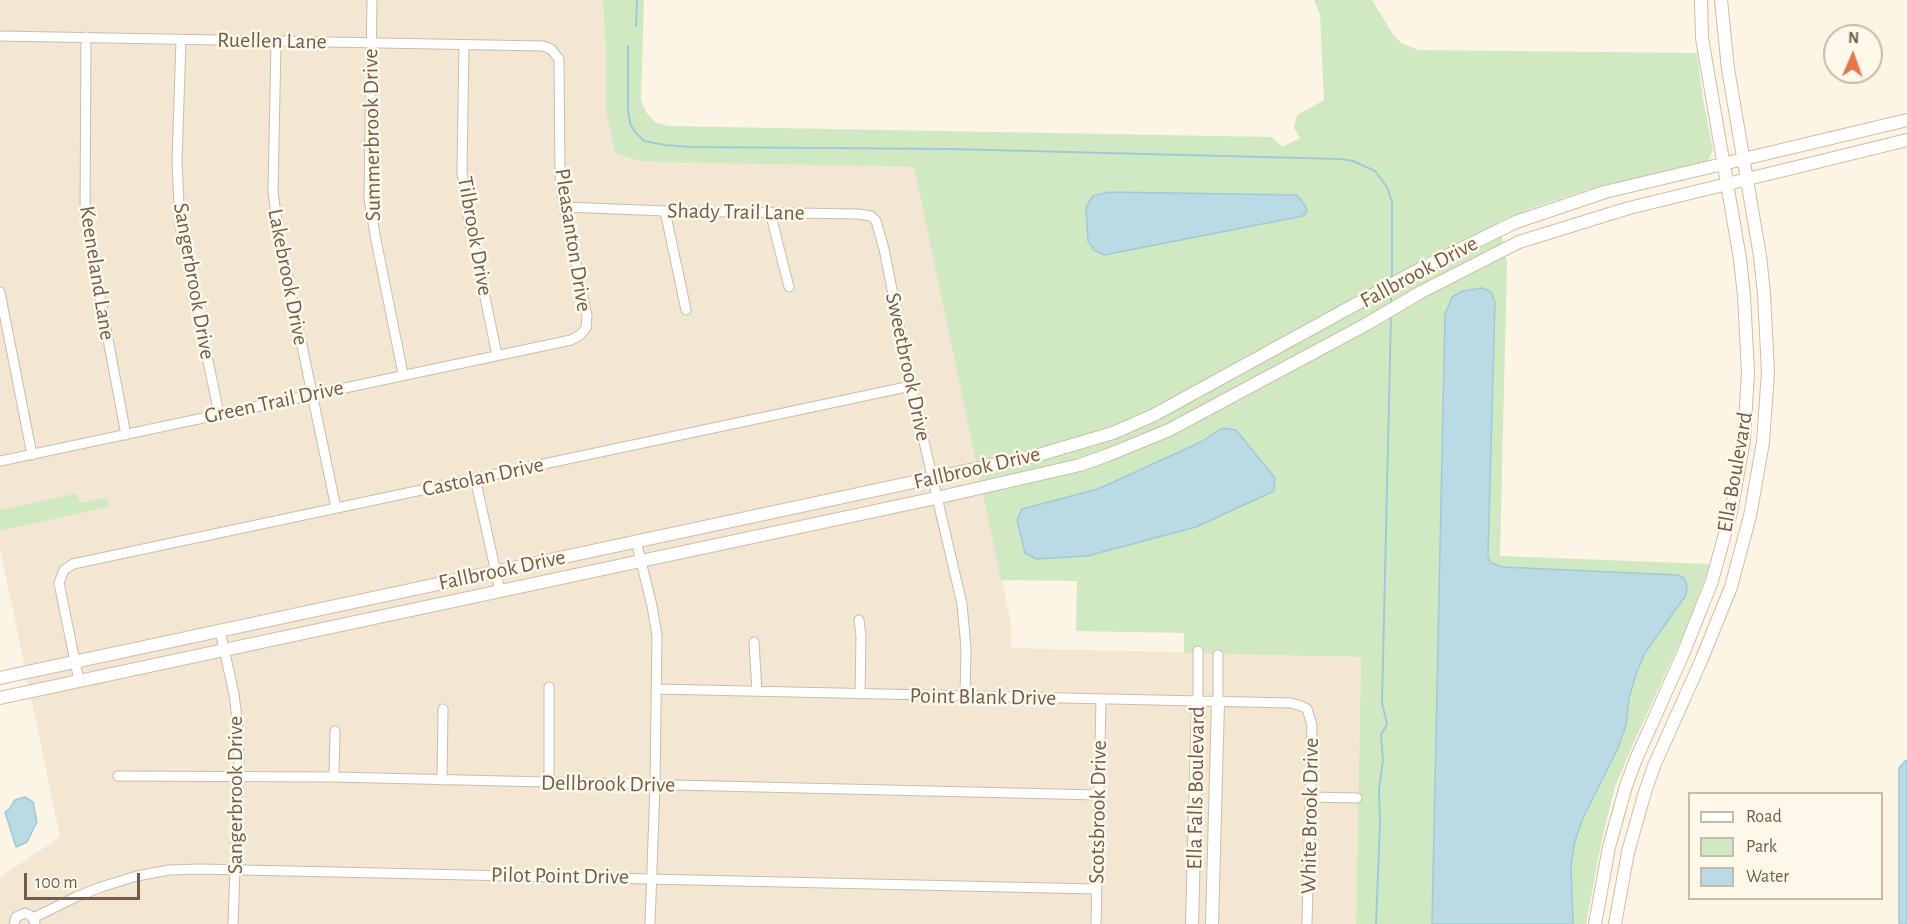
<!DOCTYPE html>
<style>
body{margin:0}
#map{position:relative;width:1907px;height:924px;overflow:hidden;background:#fcf4e4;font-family:"Alegreya Sans",sans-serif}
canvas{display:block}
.legend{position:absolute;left:1688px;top:792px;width:195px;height:108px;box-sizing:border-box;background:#fef8eb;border:2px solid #c6baab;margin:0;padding:8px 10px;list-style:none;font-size:18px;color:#735c4b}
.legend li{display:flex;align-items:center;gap:12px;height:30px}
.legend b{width:30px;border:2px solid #c6baab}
.north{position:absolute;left:1823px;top:24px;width:60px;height:60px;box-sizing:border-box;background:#fef8eb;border:2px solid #c6baab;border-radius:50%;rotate:2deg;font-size:16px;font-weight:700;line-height:24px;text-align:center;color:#735c4b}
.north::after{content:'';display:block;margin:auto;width:21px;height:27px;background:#e2784d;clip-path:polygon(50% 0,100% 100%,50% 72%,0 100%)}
.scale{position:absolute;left:24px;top:873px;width:116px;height:27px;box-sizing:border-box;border:3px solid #735c4b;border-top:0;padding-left:8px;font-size:18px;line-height:21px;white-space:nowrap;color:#735c4b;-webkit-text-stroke:4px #fef8eb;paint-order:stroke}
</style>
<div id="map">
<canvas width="1907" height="924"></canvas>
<ul class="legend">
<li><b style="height:8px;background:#fff"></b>Road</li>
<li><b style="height:16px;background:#d0e9c3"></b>Park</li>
<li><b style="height:16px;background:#badbe5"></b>Water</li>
</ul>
<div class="north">N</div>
<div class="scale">100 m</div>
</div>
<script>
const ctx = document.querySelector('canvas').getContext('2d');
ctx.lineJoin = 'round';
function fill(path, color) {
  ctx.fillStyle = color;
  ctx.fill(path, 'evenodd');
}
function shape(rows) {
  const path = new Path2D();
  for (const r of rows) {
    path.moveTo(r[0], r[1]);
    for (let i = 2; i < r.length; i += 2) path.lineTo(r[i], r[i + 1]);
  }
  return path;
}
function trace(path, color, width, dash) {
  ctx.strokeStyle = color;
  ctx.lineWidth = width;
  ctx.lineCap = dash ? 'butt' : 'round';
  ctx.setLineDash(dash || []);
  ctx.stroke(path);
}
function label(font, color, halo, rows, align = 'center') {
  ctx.font = font + ' "Alegreya Sans",sans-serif';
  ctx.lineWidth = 5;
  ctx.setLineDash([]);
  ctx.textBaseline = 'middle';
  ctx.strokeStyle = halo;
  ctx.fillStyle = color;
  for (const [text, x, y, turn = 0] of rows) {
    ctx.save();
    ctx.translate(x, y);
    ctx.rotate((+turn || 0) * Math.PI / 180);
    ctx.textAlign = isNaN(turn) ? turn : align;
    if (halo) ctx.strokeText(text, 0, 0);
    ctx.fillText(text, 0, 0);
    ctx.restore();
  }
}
fill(shape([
 [0,0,603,0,606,55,606,110,640,161,914,167,1011,623,1011,648,1361,657,1356,924,0,924,0,877,60,837,0,548,0,531,109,507,107,497,79,503,77,493,0,510]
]), '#f3e6d3');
fill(shape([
 [603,0,644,0,641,100,646,112,655,122,668,126,1272,137,1282,147,1300,138,1294,128,1297,115,1324,100,1320,15,1314,0,1372,0,1392,33,1401,43,1418,50,1697,53,1703,99,1713,150,1707,162,1590,189,1533,208,1499,222,1507,262,1500,556,1710,564,1688,625,1637,735,1615,787,1602,839,1586,924,1356,924,1361,657,1184,653,1184,633,1076,631,1077,581,1001,580,914,167,662,162,640,161,615,153,606,110,606,55],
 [77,493,80,503,107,497,109,507,0,531,0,510]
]), '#d0e9c3');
const water = shape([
 [1109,192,1297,195,1306,207,1307,212,1303,216,1104,255,1094,250,1088,241,1086,207,1093,196,1109,192],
 [1482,288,1491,292,1495,303,1488,556,1491,563,1503,567,1677,575,1684,578,1687,585,1686,595,1645,653,1636,674,1629,698,1626,725,1618,748,1583,818,1575,841,1571,865,1573,924,1432,924,1445,314,1452,297,1463,291,1482,288],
 [1222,428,1236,430,1275,478,1274,491,1196,527,1087,556,1036,559,1025,553,1017,520,1022,509,1098,489,1201,442,1222,428],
 [1905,761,1907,761,1907,924,1899,924,1899,768,1905,761],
 [25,797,33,802,37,822,27,842,16,847,5,812,10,808,15,800,25,797]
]);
fill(water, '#badbe5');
trace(water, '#a0cad6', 1.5);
trace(shape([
 [636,26,637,0],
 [628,46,628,109,630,123,635,132,644,141,665,145,691,147,951,149,1340,159,1353,161,1375,171,1387,187,1392,202,1392,281],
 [1391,305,1391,289],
 [1376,924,1380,823,1379,790,1383,760,1381,735,1387,724,1382,703,1391,316]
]), '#a0cad6', 2);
const street = shape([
 [372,0,369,198,375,235,403,374],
 [0,36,543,46,551,49,559,59,560,173,564,207,587,316,586,328,580,335,571,340,0,461],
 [86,37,85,217,126,435],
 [181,40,177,162,180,225,219,414],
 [276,42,273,192,279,236,336,508],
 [464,45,462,172,468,216,497,355],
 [564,207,665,211,858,214,871,216,876,221,884,249,911,386,962,604,966,648,965,696],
 [665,211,686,310],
 [770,212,789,287],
 [0,292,32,455],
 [475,478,500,591],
 [636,541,652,606,657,636,655,785,650,924],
 [859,620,861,636,860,694],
 [220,631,234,694,237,719,239,760,233,924],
 [754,642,757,691],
 [1218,655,1218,702],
 [79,681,59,583,64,570,73,564,911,386],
 [549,687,549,782],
 [656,689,1291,703,1301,706,1307,709,1312,725,1307,924],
 [1198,702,1198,651],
 [118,776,334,777,1099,795],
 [334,777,335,731],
 [442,780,443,709],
 [1310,797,1357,798],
 [33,918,76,897,101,887,137,876,169,870,199,869,1096,889],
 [14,924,16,917,25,913,31,916,35,922],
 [1096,924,1101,700]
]);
const secondary = shape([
 [0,678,1035,456,1113,433,1154,415,1420,269,1516,222,1605,192,1907,120],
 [0,698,936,498,1080,465,1108,455,1169,430,1365,325,1421,292,1519,242,1629,208,1907,140],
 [1192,924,1198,702],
 [1212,924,1218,702],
 [1595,924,1609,847,1626,786,1636,759,1683,654,1712,581,1731,512,1744,440,1748,372,1744,296,1740,259,1702,38,1701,0],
 [1615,924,1628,852,1645,792,1654,766,1701,661,1731,587,1750,516,1763,442,1768,372,1764,294,1760,256,1728,69,1721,0]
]);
trace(street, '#cdbcab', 11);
trace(secondary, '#d0bda9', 14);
trace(street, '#fff', 9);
trace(secondary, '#fff', 12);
label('22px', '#735c4b', '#fef8eb', [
 ["Ruellen Lane",272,41,1],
 ["Summerbrook Drive",372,135,-91],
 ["Shady Trail Lane",736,212,1],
 ["Tilbrook Drive",475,236,80],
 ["Pleasanton Drive",573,240,81],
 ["Fallbrook Drive",1419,272,-28],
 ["Keeneland Lane",97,273,81],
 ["Lakebrook Drive",288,277,79],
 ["Sangerbrook Drive",194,281,80],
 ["Sweetbrook Drive",908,367,78],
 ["Green Trail Drive",274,402,-12],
 ["Fallbrook Drive",977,468,-13],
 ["Ella Boulevard",1735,472,-80],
 ["Castolan Drive",483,477,-12],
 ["Fallbrook Drive",502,570,-12],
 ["Point Blank Drive",983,697,1],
 ["Dellbrook Drive",608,784,1],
 ["Ella Falls Boulevard",1196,788,-89],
 ["Sangerbrook Drive",235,795,-90],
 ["Scotsbrook Drive",1098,812,-89],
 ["White Brook Drive",1310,816,-89],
 ["Pilot Point Drive",560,876,1]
]);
</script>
